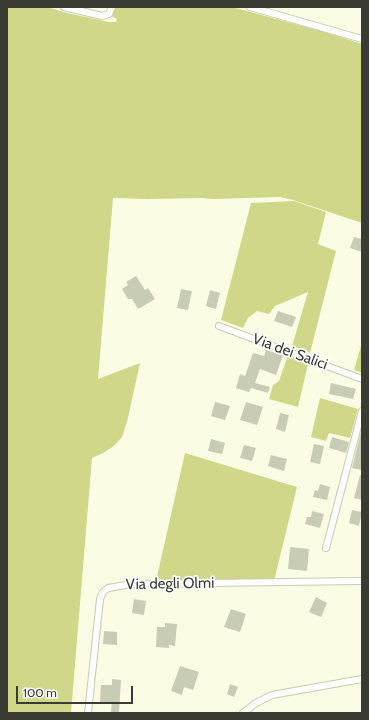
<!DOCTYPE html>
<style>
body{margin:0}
#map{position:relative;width:369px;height:720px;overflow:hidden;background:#fafde3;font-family:Cabin,sans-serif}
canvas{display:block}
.frame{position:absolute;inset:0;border:8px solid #3a3b32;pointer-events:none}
.scale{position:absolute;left:16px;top:686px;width:117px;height:18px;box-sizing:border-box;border:2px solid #3a3b32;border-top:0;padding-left:5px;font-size:12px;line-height:14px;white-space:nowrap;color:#3a3b32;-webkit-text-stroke:3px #fff;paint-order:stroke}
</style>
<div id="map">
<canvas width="369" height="720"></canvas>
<div class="frame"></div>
<div class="scale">100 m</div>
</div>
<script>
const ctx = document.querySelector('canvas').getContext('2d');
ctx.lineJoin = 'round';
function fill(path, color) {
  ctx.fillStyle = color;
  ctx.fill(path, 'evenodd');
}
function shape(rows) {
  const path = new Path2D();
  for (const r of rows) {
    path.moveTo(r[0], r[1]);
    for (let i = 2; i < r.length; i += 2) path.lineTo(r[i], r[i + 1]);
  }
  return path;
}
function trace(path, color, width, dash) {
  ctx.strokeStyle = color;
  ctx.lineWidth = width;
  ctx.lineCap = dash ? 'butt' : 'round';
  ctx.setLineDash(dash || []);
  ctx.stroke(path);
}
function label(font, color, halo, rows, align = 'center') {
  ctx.font = font + ' Cabin,sans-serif';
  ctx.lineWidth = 3.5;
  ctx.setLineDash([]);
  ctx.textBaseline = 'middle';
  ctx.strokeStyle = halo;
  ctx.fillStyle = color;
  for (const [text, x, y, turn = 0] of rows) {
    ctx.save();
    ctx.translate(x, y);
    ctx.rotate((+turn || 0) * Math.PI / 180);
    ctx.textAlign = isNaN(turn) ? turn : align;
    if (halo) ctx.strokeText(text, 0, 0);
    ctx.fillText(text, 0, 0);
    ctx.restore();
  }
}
fill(shape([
 [7,7,47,7,67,13,109,22,116,22,117,19,111,16,111,7,232,7,328,33,362,44,362,223,293,200,280,197,214,199,203,198,148,199,113,198,98,379,140,363,127,422,122,437,114,446,103,453,92,458,71,713,7,713],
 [294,201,326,212,318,244,336,251,310,353,292,346,308,292,275,306,269,314,257,311,248,318,243,328,221,320,251,203],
 [362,342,362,373,354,370],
 [288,355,308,364,298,407,269,399,273,385,279,381],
 [320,398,358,409,350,438,329,433,326,441,311,437],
 [185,453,297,487,274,581,156,581]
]), '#d1d789');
fill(shape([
 [354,237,362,239,362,252,350,248],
 [136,276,145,290,148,288,155,299,138,309,132,299,128,299,122,289,128,285,126,282],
 [181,289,192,291,188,310,177,308],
 [210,290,220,293,216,309,206,306],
 [278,311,296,317,292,327,274,321],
 [266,350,283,355,276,375,260,369,255,383,270,387,268,393,251,388,249,392,236,388,240,374,245,376,253,353,264,356],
 [331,383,356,389,353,399,329,394],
 [215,402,230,406,225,420,211,416],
 [246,402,263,407,257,425,240,420],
 [280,413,289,415,285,432,276,429],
 [361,432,362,433,362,470,352,468],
 [332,437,349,442,346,453,329,448],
 [211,439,225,443,222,454,208,451],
 [314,444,324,446,320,464,310,462],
 [244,445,256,448,252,461,240,458],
 [271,455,287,459,284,471,268,466],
 [360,475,362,475,362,500,354,498],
 [320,484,330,487,327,500,313,497,315,490,318,491],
 [352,510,362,512,359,526,349,523],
 [312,511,324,514,320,528,305,524,307,517,311,517],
 [290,547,309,549,307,571,288,569],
 [316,597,327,603,321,617,309,612],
 [134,599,146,601,144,615,132,613],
 [231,609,246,614,240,632,224,627],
 [165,623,177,624,175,646,169,645,169,648,156,647,157,627,165,627],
 [104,631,117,632,117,645,103,644],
 [180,666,199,672,193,690,184,687,182,695,171,691],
 [112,679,121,680,119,712,111,712,112,702,100,702,101,685,112,685],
 [230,684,238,687,234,697,227,694]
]), '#c9ccb4');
const street = shape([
 [64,7,102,16,109,14,112,7],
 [250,7,362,39],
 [219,326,362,379],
 [326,548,362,411],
 [88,713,100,599,103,592,108,588,132,584,362,581],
 [243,713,256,703,272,695,362,679]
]);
trace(street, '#c8cbb2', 8);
trace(street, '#fff', 6);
label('15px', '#3a3b32', '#fff', [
 ["Via dei Salici",290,352,20],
 ["Via degli Olmi",170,584,-1]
]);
</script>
